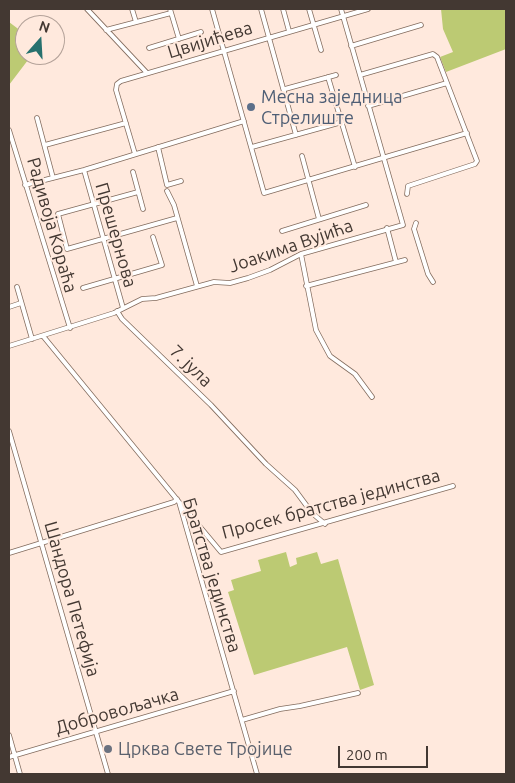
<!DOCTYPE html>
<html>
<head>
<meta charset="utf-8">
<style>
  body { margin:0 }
  #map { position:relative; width:515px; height:783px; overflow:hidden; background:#ffe9dd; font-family:Ubuntu,sans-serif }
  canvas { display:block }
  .frame { position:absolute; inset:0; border:10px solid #433832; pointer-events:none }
  .north { position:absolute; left:15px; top:15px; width:50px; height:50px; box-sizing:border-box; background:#ffe9dd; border:1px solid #b4a299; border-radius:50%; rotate:19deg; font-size:14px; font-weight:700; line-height:20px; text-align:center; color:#433832 }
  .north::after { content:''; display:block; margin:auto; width:18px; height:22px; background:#27716e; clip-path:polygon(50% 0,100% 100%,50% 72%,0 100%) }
  .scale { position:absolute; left:338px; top:746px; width:90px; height:22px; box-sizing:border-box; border:2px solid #433832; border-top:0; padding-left:6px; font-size:15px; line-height:18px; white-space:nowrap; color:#433832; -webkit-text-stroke:4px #ffe9dd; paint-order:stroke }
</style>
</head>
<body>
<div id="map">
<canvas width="515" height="783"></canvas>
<div class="frame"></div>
<div class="north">N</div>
<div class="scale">200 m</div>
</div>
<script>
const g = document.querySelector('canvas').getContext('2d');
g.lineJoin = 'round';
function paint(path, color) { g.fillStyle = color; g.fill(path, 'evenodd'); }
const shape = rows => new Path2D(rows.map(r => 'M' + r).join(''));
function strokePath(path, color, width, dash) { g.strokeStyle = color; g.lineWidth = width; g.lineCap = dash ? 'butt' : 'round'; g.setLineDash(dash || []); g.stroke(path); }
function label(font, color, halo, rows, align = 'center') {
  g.font = font + ' Ubuntu,sans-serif'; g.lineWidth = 4; g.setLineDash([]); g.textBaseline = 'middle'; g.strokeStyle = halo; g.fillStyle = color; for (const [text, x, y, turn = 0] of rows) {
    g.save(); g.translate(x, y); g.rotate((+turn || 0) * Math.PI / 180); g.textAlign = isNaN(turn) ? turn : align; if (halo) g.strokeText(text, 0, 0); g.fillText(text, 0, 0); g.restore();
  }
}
paint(shape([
  [441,9,506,9,506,49,446,72,440,57,453,52,443,29],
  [9,22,25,34,24,57,28,60,9,85],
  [286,552,290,567,297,564,296,558,317,552,321,564,338,559,374,685,360,690,347,647,254,675,228,592,234,590,231,580,261,571,258,560]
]), '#bcca73');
const street = shape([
  [87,9,147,73],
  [132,9,136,22],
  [170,9,179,39],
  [212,9,264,193,467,133],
  [261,9,296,135],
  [283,9,289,31],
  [309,9,321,50],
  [106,30,171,13],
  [351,46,421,25],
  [149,48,201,32],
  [360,75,433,54,437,57,477,161,475,164,408,186,407,194],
  [328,77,355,167],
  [285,89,336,75],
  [368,106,447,83],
  [37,118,53,178],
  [9,130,70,328],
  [45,145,126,123],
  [158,147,167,185,181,181],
  [252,147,342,122],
  [135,154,116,90,117,84,121,81,368,9],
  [302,156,319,219],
  [84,170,123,308],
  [133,172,143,209],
  [25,185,84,170,244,121],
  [167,191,174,205,197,286],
  [138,192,58,214,67,249,177,218],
  [416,223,414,229,428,274,433,282],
  [387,228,396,262],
  [282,231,366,205],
  [301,254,316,330,330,356,355,374,372,397],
  [306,286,405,260],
  [17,287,32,339],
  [83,288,162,265,153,237],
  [9,307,21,303],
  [117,311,122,319,211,405,266,464,295,490,312,513,325,524],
  [43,336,179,502,257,774],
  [9,346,114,313,142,299,156,298,214,282,230,283,248,278,270,270,301,254,403,225,341,9],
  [9,431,108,774],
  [180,503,221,552,453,486],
  [9,553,174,502,177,499],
  [242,720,280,709,300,706,358,693],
  [9,735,20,774],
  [9,757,234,691]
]);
strokePath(street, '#836c5e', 5.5);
strokePath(street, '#fff', 4);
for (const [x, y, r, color] of [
  [251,107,5,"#5c6f8a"],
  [108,749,5,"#6b7280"]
]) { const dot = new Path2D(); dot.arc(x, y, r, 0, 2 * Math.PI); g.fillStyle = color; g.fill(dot); strokePath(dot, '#ffe9dd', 2); }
label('18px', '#433832', '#ffe9dd', [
  ["Цвијићева",210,40,-17],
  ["Радивоја Кораћа",52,225,74],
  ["Прешернова",116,235,74],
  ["Јоакима Вујића",291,246,-19],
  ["7. јула",191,366,44],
  ["Просек братства јединства",331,504,-15],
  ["Братства јединства",212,575,73],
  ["Шандора Петефија",72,599,74],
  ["Добровољачка",117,711,-16]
]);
label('18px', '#4e5e75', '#ffe9dd', [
  ["Месна заједница",261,97],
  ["Стрелиште",261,118]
], 'left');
label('18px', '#5b616d', '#ffe9dd', [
  ["Црква Свете Тројице",118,749]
], 'left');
</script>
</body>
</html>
